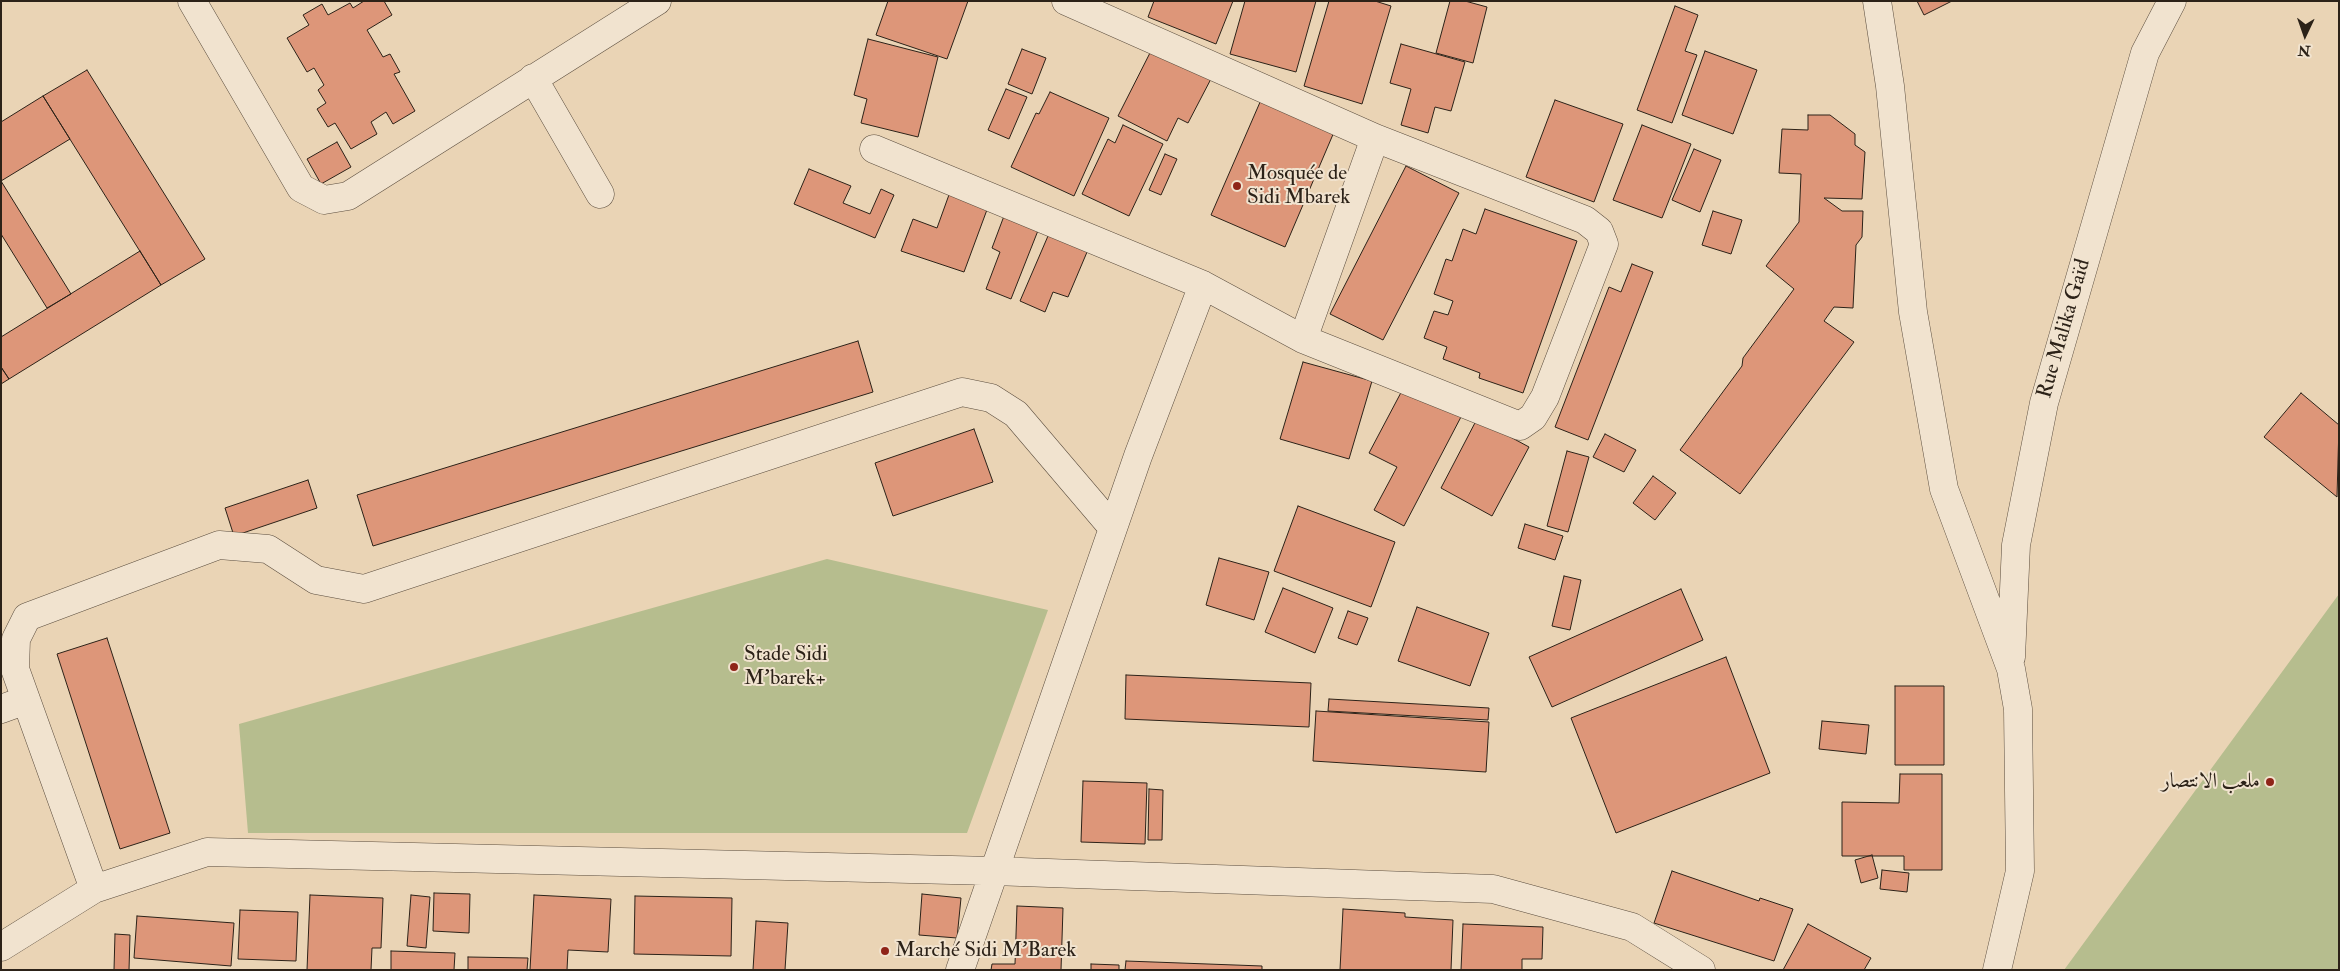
<!DOCTYPE html>
<html>
<head>
<meta charset="utf-8">
<style>
  body { margin:0 }
  #map { position:relative; width:2340px; height:971px; overflow:hidden; background:#ead4b5; font-family:"IM FELL Double Pica",serif }
  canvas { display:block }
  .frame { position:absolute; inset:0; border:2px solid #2c2218; pointer-events:none }
  .north { position:absolute; left:2280px; top:10px; width:50px; height:50px; -webkit-text-stroke:4px #f1e3cf; paint-order:stroke; rotate:183deg; font-size:14px; font-weight:700; line-height:20px; text-align:center; color:#2c2218 }
  .north::after { content:''; display:block; margin:auto; width:18px; height:22px; background:#2c2218; clip-path:polygon(50% 0,100% 100%,50% 72%,0 100%) }
</style>
</head>
<body>
<div id="map">
<canvas width="2340" height="971"></canvas>
<div class="frame"></div>
<div class="north">N</div>
</div>
<script>
const g = document.querySelector('canvas').getContext('2d');
g.lineJoin = 'round';
function paint(path, color) { g.fillStyle = color; g.fill(path, 'evenodd'); }
const shape = rows => new Path2D(rows.map(r => 'M' + r).join(''));
function strokePath(path, color, width, dash) { g.strokeStyle = color; g.lineWidth = width; g.lineCap = dash ? 'butt' : 'round'; g.setLineDash(dash || []); g.stroke(path); }
function label(font, color, halo, rows, align = 'center') {
  g.font = font + ' "IM FELL Double Pica",Amiri,serif'; g.lineWidth = 4; g.setLineDash([]); g.textBaseline = 'middle'; g.strokeStyle = halo; g.fillStyle = color; for (const [text, x, y, turn = 0] of rows) {
    g.save(); g.translate(x, y); g.rotate((+turn || 0) * Math.PI / 180); g.textAlign = isNaN(turn) ? turn : align; if (halo) g.strokeText(text, 0, 0); g.fillText(text, 0, 0); g.restore();
  }
}
paint(shape([
  [827,559,1048,610,967,833,248,833,239,724],
  [2339,594,2339,970,2064,970]
]), '#b6bd8e');
const building = shape([
  [364,1,384,1,392,15,367,30,383,57,390,54,400,72,394,74,415,111,393,124,386,112,371,122,377,134,351,149,335,123,328,127,317,109,326,103,318,90,324,85,314,68,307,72,287,38,309,25,303,15,322,4,328,15,350,3,353,8,364,1],
  [888,1,968,1,947,59,876,35,888,1],
  [1154,1,1233,1,1216,44,1148,17,1154,1],
  [1245,1,1316,1,1296,72,1230,54,1245,1],
  [1329,1,1375,1,1391,6,1362,104,1304,86,1329,1],
  [1450,1,1465,1,1487,7,1473,63,1436,53,1450,1],
  [1917,1,1952,1,1924,15,1917,1],
  [1675,6,1698,15,1685,51,1697,55,1672,123,1637,110,1675,6],
  [868,39,938,57,918,137,861,123,867,99,854,95,868,39],
  [1401,44,1465,62,1451,111,1435,107,1428,133,1401,125,1411,89,1390,83,1401,44],
  [1154,45,1213,75,1188,123,1178,118,1167,141,1118,116,1154,45],
  [1022,49,1046,58,1032,94,1008,84,1022,49],
  [1705,51,1757,70,1733,134,1682,115,1705,51],
  [87,70,205,259,161,285,43,96,87,70],
  [1006,89,1027,97,1009,139,988,130,1006,89],
  [1050,92,1109,118,1074,196,1011,167,1036,113,1039,114,1050,92],
  [1264,93,1337,125,1285,247,1211,215,1264,93],
  [43,96,70,139,1,181,1,122,43,96],
  [1555,100,1623,124,1594,202,1526,177,1555,100],
  [1808,115,1830,115,1855,134,1855,145,1865,152,1862,199,1824,198,1842,211,1863,211,1862,237,1856,245,1853,308,1834,307,1824,321,1854,342,1740,494,1680,450,1742,366,1743,358,1794,289,1766,266,1799,222,1801,174,1779,173,1782,129,1808,130,1808,115],
  [1123,125,1163,144,1129,216,1082,194,1108,139,1115,143,1123,125],
  [1642,125,1691,144,1662,218,1613,200,1642,125],
  [337,142,351,167,321,184,307,159,337,142],
  [1694,149,1721,160,1700,212,1672,200,1694,149],
  [1165,154,1177,159,1161,195,1149,190,1165,154],
  [1406,166,1459,193,1383,340,1330,314,1406,166],
  [809,169,851,186,843,203,870,214,881,189,894,195,875,238,794,204,809,169],
  [1,181,71,294,47,308,1,234,1,181],
  [950,192,988,207,964,272,901,251,913,219,937,228,950,192],
  [1485,209,1577,241,1523,393,1479,378,1480,373,1443,359,1447,347,1424,338,1434,311,1448,315,1453,301,1434,294,1446,259,1452,261,1463,229,1476,234,1485,209],
  [1713,211,1742,220,1731,254,1702,245,1713,211],
  [1004,216,1039,228,1011,299,986,289,1000,252,992,248,1004,216],
  [1051,229,1090,245,1068,297,1053,292,1045,312,1020,301,1051,229],
  [140,251,161,285,9,379,1,367,1,337,140,251],
  [1632,264,1653,272,1588,440,1555,427,1609,287,1621,292,1632,264],
  [858,341,873,392,373,546,357,495,858,341],
  [1303,362,1372,381,1349,459,1280,439,1303,362],
  [1,367,9,379,1,384,1,367],
  [1405,385,1462,415,1404,526,1374,510,1397,467,1369,453,1405,385],
  [2301,393,2339,425,2337,497,2264,437,2301,393],
  [1477,419,1529,447,1492,516,1441,488,1477,419],
  [974,429,993,482,893,516,875,463,974,429],
  [1605,434,1636,450,1624,472,1593,457,1605,434],
  [1567,451,1589,457,1568,532,1547,526,1567,451],
  [1653,476,1676,493,1655,520,1633,503,1653,476],
  [308,480,317,508,234,536,225,508,308,480],
  [1298,506,1395,542,1371,607,1274,571,1298,506],
  [1525,524,1563,536,1555,560,1518,548,1525,524],
  [1219,558,1269,572,1254,620,1206,605,1219,558],
  [1564,576,1581,580,1570,630,1552,626,1564,576],
  [1283,588,1333,608,1315,653,1265,632,1283,588],
  [1681,589,1703,640,1552,707,1529,657,1681,589],
  [1417,607,1489,633,1470,686,1398,661,1417,607],
  [1348,611,1368,618,1357,645,1338,638,1348,611],
  [107,638,170,833,120,849,57,654,107,638],
  [1726,657,1770,773,1616,833,1571,718,1726,657],
  [1126,675,1311,683,1309,727,1125,719,1126,675],
  [1895,686,1944,686,1944,765,1895,765,1895,686],
  [1329,699,1489,708,1488,720,1328,711,1329,699],
  [1316,711,1489,722,1486,772,1313,761,1316,711],
  [1822,721,1869,725,1866,754,1819,749,1822,721],
  [1900,774,1942,774,1942,870,1904,870,1904,856,1842,856,1842,802,1899,803,1900,774],
  [1083,781,1147,783,1145,844,1081,842,1083,781],
  [1149,789,1163,790,1162,840,1148,840,1149,789],
  [1872,855,1878,878,1861,883,1855,860,1872,855],
  [1882,870,1909,873,1907,892,1880,889,1882,870],
  [1672,871,1759,901,1760,898,1793,909,1774,961,1654,923,1672,871],
  [434,893,470,894,469,933,433,931,434,893],
  [922,894,961,898,957,938,919,935,922,894],
  [310,895,383,898,381,948,372,948,371,970,307,970,310,895],
  [411,895,430,897,426,948,407,946,411,895],
  [534,895,611,899,608,952,568,950,567,970,530,970,534,895],
  [635,896,732,898,731,956,634,954,635,896],
  [1017,906,1063,908,1061,970,991,970,992,964,1015,964,1017,906],
  [1343,909,1405,913,1405,917,1453,920,1451,970,1340,970,1343,909],
  [240,910,298,912,296,961,238,959,240,910],
  [137,916,234,923,231,966,134,958,137,916],
  [756,921,788,923,785,970,753,970,756,921],
  [1463,924,1543,927,1542,959,1522,959,1522,970,1461,970,1463,924],
  [1808,924,1871,958,1864,970,1783,970,1808,924],
  [115,934,130,935,129,970,114,970,115,934],
  [391,951,455,953,454,970,391,970,391,951],
  [468,957,528,958,527,970,468,970,468,957],
  [1126,961,1262,966,1262,970,1125,970,1126,961],
  [1091,964,1119,965,1119,970,1091,970,1091,964]
]);
paint(building, '#dd9679');
strokePath(building, '#2c2218', 1);
const street = shape([
  [192,1,301,188,324,200,348,196,657,1],
  [1877,1,1890,86,1913,312,1944,489,2011,669,2018,709,2020,871,1997,970],
  [533,78,600,194],
  [874,149,1203,285,1303,339,1520,426,1533,417,1545,397,1604,244,1599,231,1585,220,1375,138,1066,1],
  [1303,339,1375,138],
  [1113,528,1016,414,991,398,962,392,364,589,316,580,268,549,219,545,27,617,16,639,15,669,94,889,207,852,993,871,1493,889,1632,927,1701,970],
  [2011,657,2016,545,2044,403,2145,53,2172,1],
  [1,709,26,700],
  [1,947,94,889],
  [960,970,1138,456,1203,285]
]);
strokePath(street, '#5c4e3f', 29);
strokePath(street, '#f1e3cf', 28);
for (const [x, y, r, color] of [
  [1237,186,5,"#8f2418"],
  [734,667,5,"#8f2418"],
  [2270,782,5,"#8f2418"],
  [885,951,5,"#8f2418"]
]) { const dot = new Path2D(); dot.arc(x, y, r, 0, 2 * Math.PI); g.fillStyle = color; g.fill(dot); strokePath(dot, '#f1e3cf', 2); }
label('21px', '#2c2218', '#f1e3cf', [
  ["Mosquée de",1247,174],
  ["Sidi Mbarek",1247,198],
  ["Stade Sidi",744,655],
  ["M'barek+",744,679],
  ["ملعب الانتصار",2260,782,"right"],
  ["Marché Sidi M'Barek",895,951]
], 'left');
label('21px', '#2c2218', '#f1e3cf', [
  ["Rue Malika Gaïd",2065,329,-74]
]);
</script>
</body>
</html>
